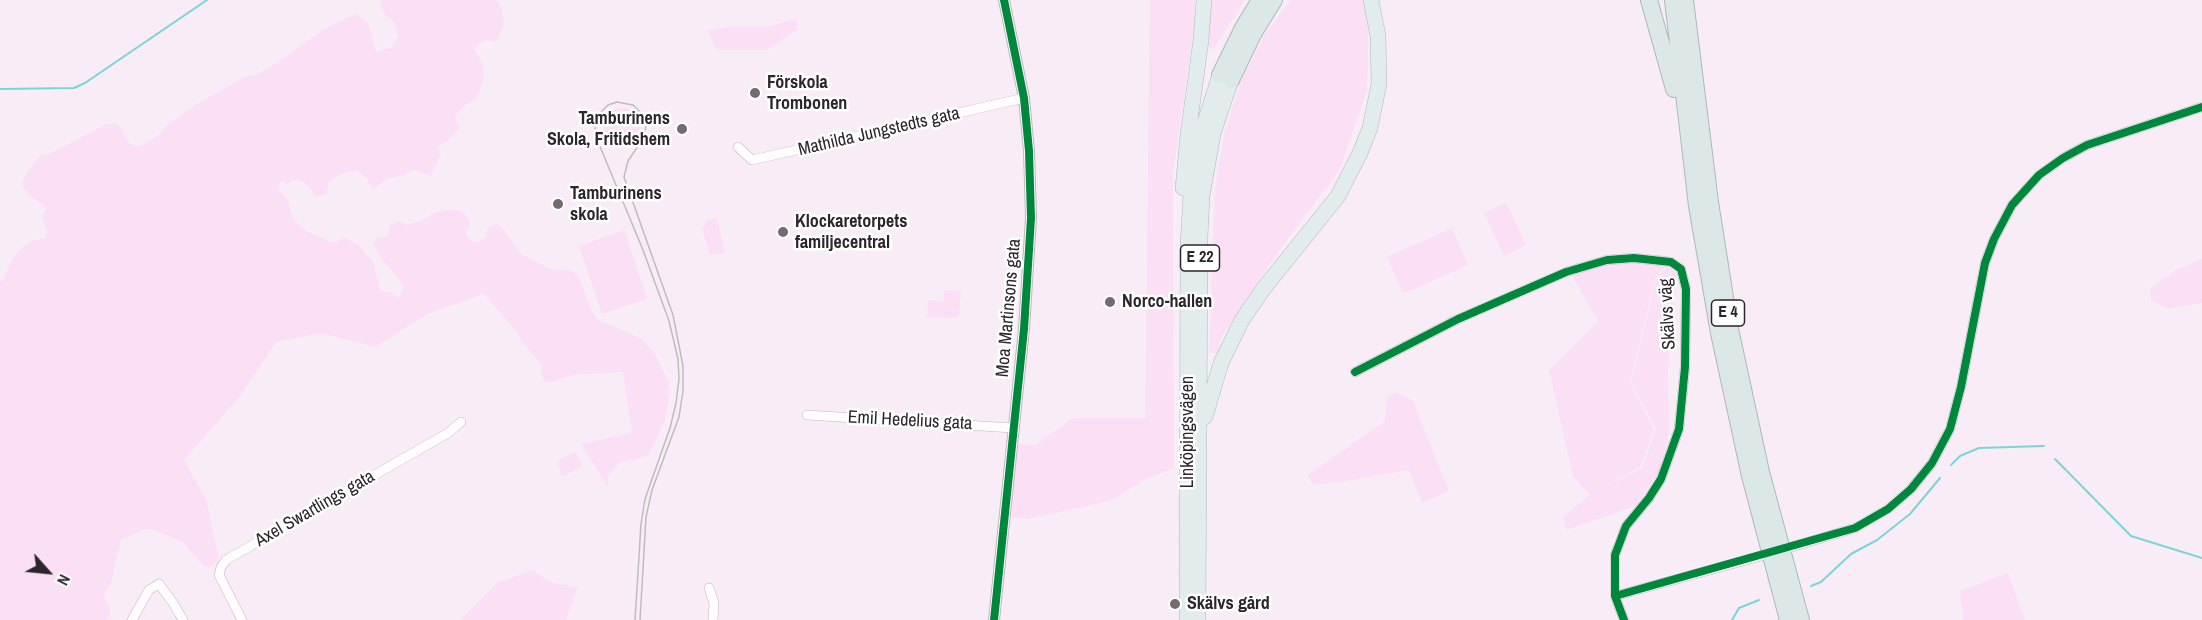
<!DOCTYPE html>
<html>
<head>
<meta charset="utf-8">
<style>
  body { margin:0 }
  #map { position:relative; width:2202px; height:620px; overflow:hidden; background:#f8edf6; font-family:"Archivo Narrow",sans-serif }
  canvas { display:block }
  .north { position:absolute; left:18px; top:542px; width:60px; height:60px; -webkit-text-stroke:4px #fff; paint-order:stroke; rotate:117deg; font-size:16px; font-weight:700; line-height:24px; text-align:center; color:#2c252b }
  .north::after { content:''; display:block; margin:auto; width:21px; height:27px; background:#2c252b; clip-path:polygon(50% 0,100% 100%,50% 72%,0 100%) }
</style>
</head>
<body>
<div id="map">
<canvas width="2202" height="620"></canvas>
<div class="north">N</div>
</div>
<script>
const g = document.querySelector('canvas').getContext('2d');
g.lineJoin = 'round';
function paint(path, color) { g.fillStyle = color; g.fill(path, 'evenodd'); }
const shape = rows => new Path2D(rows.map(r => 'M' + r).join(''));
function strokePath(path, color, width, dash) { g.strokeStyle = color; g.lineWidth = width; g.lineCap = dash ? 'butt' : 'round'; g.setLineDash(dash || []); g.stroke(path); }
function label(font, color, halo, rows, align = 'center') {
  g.font = font + ' "Archivo Narrow",sans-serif'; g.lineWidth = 5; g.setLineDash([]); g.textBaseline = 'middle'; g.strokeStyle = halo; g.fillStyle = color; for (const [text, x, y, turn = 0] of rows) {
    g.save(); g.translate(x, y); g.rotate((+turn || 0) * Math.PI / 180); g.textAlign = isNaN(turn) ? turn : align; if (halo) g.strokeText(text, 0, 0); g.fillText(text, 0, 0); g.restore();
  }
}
paint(shape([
  [380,0,496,0,502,9,504,24,496,42,485,40,474,48,483,64,484,76,479,93,475,100,462,107,455,116,459,128,448,141,437,146,441,153,431,176,413,169,405,175,387,179,373,189,366,178,357,170,342,173,328,183,327,193,317,197,304,182,293,180,288,184,281,181,278,189,289,201,290,210,294,220,306,231,330,241,337,242,343,237,358,244,373,262,380,291,394,293,398,299,403,289,400,280,383,261,373,244,377,237,387,237,391,224,401,221,407,225,421,221,432,214,445,210,461,210,469,219,470,225,465,234,472,241,479,242,486,237,488,227,497,224,504,230,521,254,551,269,570,270,577,275,582,284,592,312,597,319,642,339,655,354,668,381,670,392,665,420,648,456,621,462,611,471,607,481,609,489,581,444,632,433,623,372,572,375,553,382,544,382,540,363,522,342,517,332,484,294,427,314,375,347,321,333,276,342,241,395,184,460,206,499,219,558,213,566,205,567,182,542,152,529,143,530,121,540,111,583,104,595,110,609,110,614,106,620,0,620,0,281,3,281,11,261,17,253,30,241,46,238,47,232,42,216,47,208,28,194,23,187,22,181,27,172,41,155,47,155,105,125,114,123,121,128,128,142,135,146,142,145,161,134,167,125,197,104,245,77,260,73,275,64,323,30,356,14,368,23,376,52,392,47,398,36,394,22,383,13],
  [1150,0,1195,0,1195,22,1173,174,1174,468,1145,479,1113,500,1029,519,1010,517,1018,444,1035,445,1073,418,1145,418],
  [1211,0,1245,0,1213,50,1206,46],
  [1291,0,1363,0,1369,19,1367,90,1340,169,1278,252,1221,338,1217,354,1209,352,1215,190,1224,134,1240,83,1265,34],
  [797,19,797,30,767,50,717,50,707,30,728,27,767,27],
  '603 127a19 19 0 1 1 38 0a19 19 0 1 1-38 0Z',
  [1506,203,1526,245,1504,256,1484,213],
  [717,218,725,253,710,255,702,229,708,220],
  [1452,228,1468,265,1403,294,1387,257],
  [624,230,647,299,602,314,579,246],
  [2202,259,2202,303,2170,309,2151,301,2150,288,2178,269],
  [1639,263,1667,265,1656,275,1630,382,1654,430,1641,466,1601,489,1642,468,1656,429,1631,382,1657,276,1669,266,1677,275,1668,371,1669,431,1660,470,1635,506,1566,530,1563,517,1590,495,1573,477,1549,370,1598,321,1572,276,1609,264],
  [944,290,961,291,959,318,927,317,928,300,944,301],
  [1396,393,1413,401,1449,491,1422,503,1409,470,1341,482,1313,485,1308,475,1385,421,1387,397],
  [576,452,582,466,562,477,557,461],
  [532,570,553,583,578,587,566,620,460,620,497,583],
  [2008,573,2025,620,1963,620,1960,591]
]), '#fadff5');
strokePath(shape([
  [0,89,74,88,85,83,207,0],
  [2055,459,2131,536,2202,558],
  [1951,465,1960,456,1979,448,2044,446],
  [1811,586,1821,582,1851,554,1877,540,1910,514,1940,478],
  [1732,620,1739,608,1759,600]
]), '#7bd5d4', 2);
const minor = shape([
  [738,147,752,160,1024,98],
  [1355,372,1458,319,1566,272,1607,260,1634,258,1671,262,1681,269,1686,289,1685,367,1679,429,1661,479,1649,498,1626,526,1615,555,1615,596,1624,620],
  [807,415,1013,428],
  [1788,548,1855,528,1888,509,1911,489,1932,463,1950,429,1961,387,1985,263,1994,239,2012,205,2039,175,2063,158,2087,145,2202,107],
  [709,588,714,603,713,620],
  [1615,596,1761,556],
  [132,620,149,590,159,584,173,603,183,620],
  [242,620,219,575,221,567,226,560,448,433,461,422]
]);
const tertiary = shape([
  [994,620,1024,329,1031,218,1029,151,1024,98,1004,0]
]);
const trunk = shape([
  [1183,188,1188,135,1201,40,1204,0],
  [1205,417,1221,363,1242,320,1264,288,1338,196,1360,153,1370,128,1379,84,1378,36,1371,0],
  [1187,620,1188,245,1191,195,1202,131,1220,75],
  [1198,620,1200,237,1202,196,1213,134,1231,80]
]);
const motorway = shape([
  [1649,0,1674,89],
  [1673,0,1697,206,1719,333,1750,476,1788,620],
  [1685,0,1710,202,1730,329,1761,472,1801,620],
  [1220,75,1243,28,1260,0],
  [1231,80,1253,34,1274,0]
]);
strokePath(minor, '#c0b7be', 10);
strokePath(tertiary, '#c0b7be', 12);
strokePath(trunk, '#afb7bb', 16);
strokePath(motorway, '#afb7bb', 18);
strokePath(minor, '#fefcfe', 9);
strokePath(tertiary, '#fefcfe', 10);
strokePath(trunk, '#e3ecec', 15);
strokePath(motorway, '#dce7e8', 16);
strokePath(shape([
  [635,620,641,524,645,499,670,428,676,403,679,379,678,359,669,321,643,250,596,137,595,126,599,114,608,105,617,102,633,105,645,117,646,124,644,137,628,161,624,177,673,315,683,366,683,391,679,417,652,490,646,517,640,620]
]), '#bfbcbe', 1.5);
strokePath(shape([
  [1355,372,1458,319,1566,272,1607,260,1634,258,1671,262,1681,269,1686,289,1685,367,1679,429,1661,479,1649,498,1626,526,1615,555,1615,596,1624,620],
  [1615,596,1855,528,1888,509,1911,489,1932,463,1950,429,1961,387,1985,263,1994,239,2012,205,2039,175,2063,158,2087,145,2202,107],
  [994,620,1024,329,1031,218,1029,151,1024,98,1004,0]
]), '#00873e', 8);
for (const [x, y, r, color] of [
  [755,93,6,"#736b72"],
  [682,129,6,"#736b72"],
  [558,204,6,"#736b72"],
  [783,232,6,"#736b72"],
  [1110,302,6,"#736b72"],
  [1175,604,6,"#736b72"]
]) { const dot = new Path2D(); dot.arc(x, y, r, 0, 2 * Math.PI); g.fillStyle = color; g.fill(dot); strokePath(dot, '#fff', 2); }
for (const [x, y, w] of [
  [1200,258,39],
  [1728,313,33]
]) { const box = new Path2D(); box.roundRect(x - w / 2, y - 13, w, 26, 4.5); g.fillStyle = '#fff'; g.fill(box); strokePath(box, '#2c252b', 1.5); }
label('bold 16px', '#2c252b', null, [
  ["E 22",1200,258],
  ["E 4",1728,313]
]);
label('bold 18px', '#2c252b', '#fff', [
  ["Förskola",767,83],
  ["Trombonen",767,104],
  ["Tamburinens",670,119,"right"],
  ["Skola, Fritidshem",670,140,"right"],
  ["Tamburinens",570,194],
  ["skola",570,215],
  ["Klockaretorpets",795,222],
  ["familjecentral",795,243],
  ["Norco-hallen",1122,302],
  ["Skälvs gård",1187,604]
], 'left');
label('18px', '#2c252b', '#fff', [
  ["Mathilda Jungstedts gata",879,132,-13],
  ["Moa Martinsons gata",1009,308,-85],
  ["Skälvs väg",1668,314,-93],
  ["Emil Hedelius gata",910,421,3],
  ["Linköpingsvägen",1188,432,-90],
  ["Axel Swartlings gata",315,509,-30]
]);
</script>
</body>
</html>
